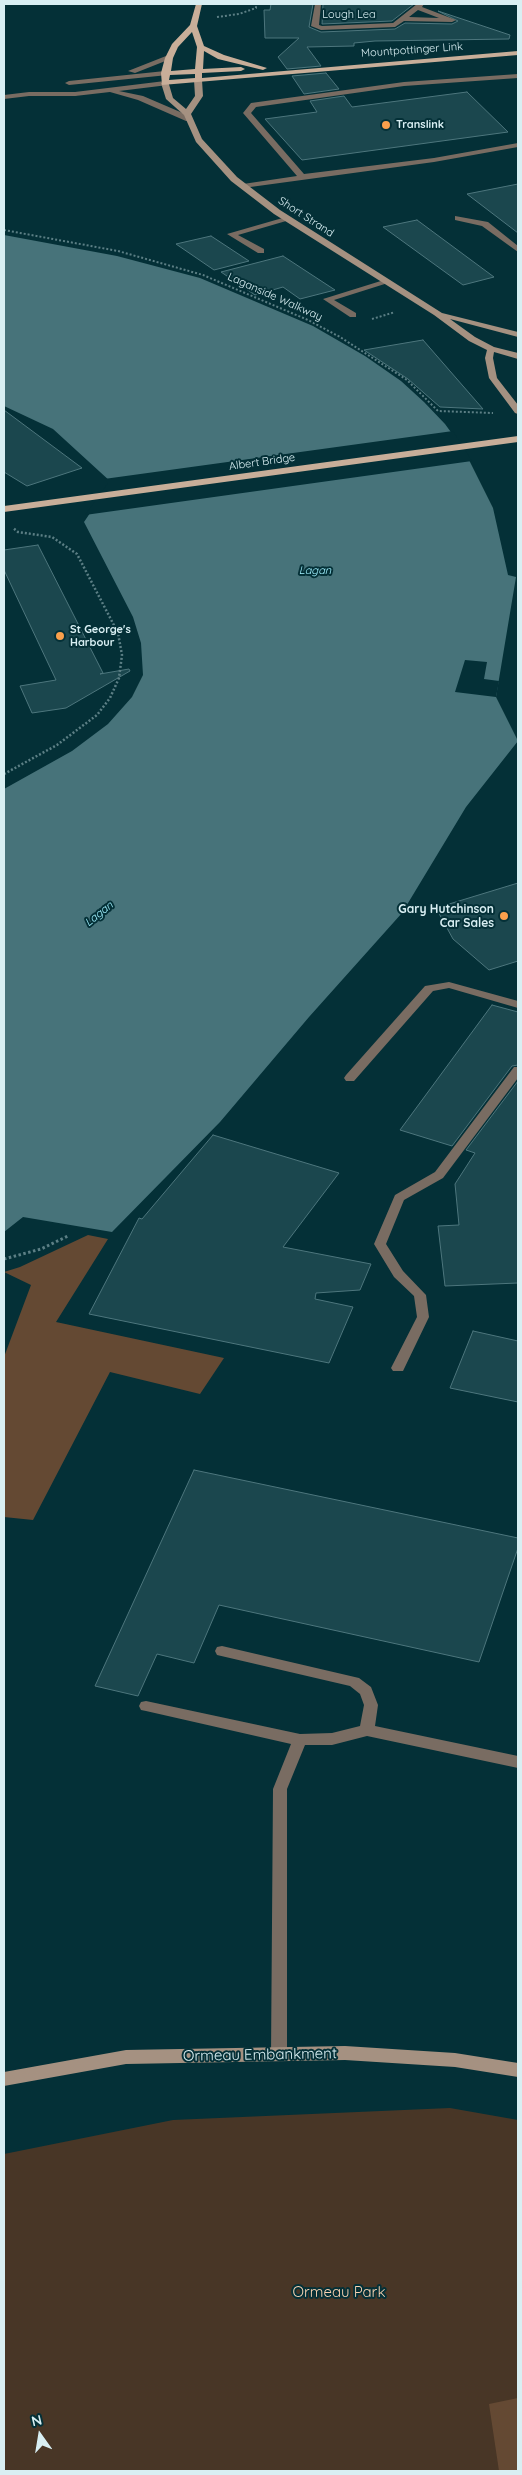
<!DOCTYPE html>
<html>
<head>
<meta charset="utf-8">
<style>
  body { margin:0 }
  #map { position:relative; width:522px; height:2475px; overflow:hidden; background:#043037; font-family:Quicksand,sans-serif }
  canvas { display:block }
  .frame { position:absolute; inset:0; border:5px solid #d9eff3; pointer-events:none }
  .north { position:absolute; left:15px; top:2410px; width:50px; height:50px; -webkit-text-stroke:4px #043037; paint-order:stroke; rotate:347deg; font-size:14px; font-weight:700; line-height:20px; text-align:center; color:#d9eff3 }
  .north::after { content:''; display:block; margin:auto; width:18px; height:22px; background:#d9eff3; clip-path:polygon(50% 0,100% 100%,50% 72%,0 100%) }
</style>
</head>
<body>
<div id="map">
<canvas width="522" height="2475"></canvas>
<div class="frame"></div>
<div class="north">N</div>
</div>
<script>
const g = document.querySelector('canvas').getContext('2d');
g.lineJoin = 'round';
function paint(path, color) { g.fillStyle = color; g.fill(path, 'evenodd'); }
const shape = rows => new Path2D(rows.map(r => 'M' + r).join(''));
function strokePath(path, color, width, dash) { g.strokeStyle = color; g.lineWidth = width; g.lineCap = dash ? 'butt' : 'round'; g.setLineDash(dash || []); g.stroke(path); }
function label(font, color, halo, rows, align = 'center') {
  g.font = font + ' Quicksand,sans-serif'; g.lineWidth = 4; g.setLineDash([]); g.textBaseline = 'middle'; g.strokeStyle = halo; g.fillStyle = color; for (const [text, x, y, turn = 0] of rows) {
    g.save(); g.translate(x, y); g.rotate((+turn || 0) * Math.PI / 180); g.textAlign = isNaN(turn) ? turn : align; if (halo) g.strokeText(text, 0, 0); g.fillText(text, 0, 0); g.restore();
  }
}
paint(shape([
  [450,2108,518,2120,518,2471,4,2471,4,2154,173,2120]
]), '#483626');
paint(shape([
  [88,1235,108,1239,56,1322,224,1358,200,1394,110,1372,33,1520,4,1517,4,1357,31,1285,4,1272,20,1267],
  [518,2398,518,2471,499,2471,489,2404]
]), '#644933');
paint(shape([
  [4,235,117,256,200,278,313,326,365,356,401,381,424,402,445,424,464,450,493,508,508,575,516,577,496,697,518,741,466,807,402,913,309,1017,220,1122,112,1232,23,1217,4,1232,4,789,72,751,108,724,132,697,143,675,141,643,133,617,84,522,111,482,53,429,4,406]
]), '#47737a');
paint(shape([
  [453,431,472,461,85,515,108,483,104,479],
  [465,660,487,662,484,679,499,681,496,697,455,692]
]), '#043037');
const building = shape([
  [271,4,313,4,309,27,321,32,395,29,405,23,452,24,458,21,438,11,510,35,509,39,375,41,354,43,354,46,307,47,321,66,287,69,278,57,299,38,265,38,264,10,270,10,271,4],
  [323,4,414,4,392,21,322,24,323,4],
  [326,73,339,89,304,94,292,76,326,73],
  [467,92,508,132,302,160,265,119,317,112,310,101,344,96,352,107,467,92],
  [518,184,518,233,467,194,518,184],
  [417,220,494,277,463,285,383,227,417,220],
  [211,236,249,261,214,270,176,244,211,236],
  [283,256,335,290,300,299,283,287,255,295,221,272,283,256],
  [423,340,483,409,440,407,408,379,364,350,423,340],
  [4,410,82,468,27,486,4,472,4,410],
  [38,545,103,673,100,674,129,669,130,671,66,708,32,713,20,686,56,680,4,570,4,550,38,545],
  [518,883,518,961,489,970,453,939,436,908,518,883],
  [492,1005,518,1012,518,1065,512,1066,452,1146,400,1130,492,1005],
  [518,1081,518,1283,445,1286,438,1226,459,1225,455,1184,475,1153,466,1150,518,1081],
  [213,1135,339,1173,283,1247,371,1264,360,1290,316,1293,315,1299,353,1307,329,1363,89,1314,139,1218,142,1219,213,1135],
  [473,1331,518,1341,518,1402,450,1388,473,1331],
  [194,1470,518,1538,518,1548,479,1662,219,1605,194,1663,157,1654,138,1696,95,1686,194,1470]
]);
paint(building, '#1b474e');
strokePath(building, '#4d767d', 1);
strokePath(shape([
  [217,17,239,14,256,8,256,4],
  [4,230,118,251,203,275,308,320,340,337,407,380,438,411,493,413],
  [372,319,395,312]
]), '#5c7f85', 2, [2, 2]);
strokePath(shape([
  [4,774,57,745,97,715,110,698,119,678,122,655,118,633,77,554,52,537,18,532,13,528]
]), '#5c7f85', 2.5, [2, 2]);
strokePath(shape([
  [4,1259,41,1249,68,1236]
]), '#5c7f85', 3, [2.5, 2.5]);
paint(shape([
  [518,74,518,78,404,86,256,107,251,113,304,174,434,158,518,143,518,147,434,162,243,188,239,186,243,184,297,176,243,113,251,103,404,82,518,74],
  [29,92,75,92,79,94,75,96,29,96,4,99,4,95,29,92],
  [286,217,293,219,238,235,264,249,264,253,258,253,227,234,286,217],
  [384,280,391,282,334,300,356,313,356,317,350,317,323,299,384,280],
  [449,982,518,1001,518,1008,449,988,433,991,354,1081,346,1081,344,1078,346,1075,425,986,449,982],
  [514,1067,518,1067,518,1078,443,1178,404,1200,386,1244,403,1271,426,1295,429,1317,403,1371,393,1371,391,1368,417,1317,414,1296,394,1277,374,1244,395,1195,435,1172,514,1067],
  [222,1646,359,1678,371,1687,378,1705,375,1726,518,1756,518,1768,367,1736,332,1745,305,1745,287,1789,287,2054,285,2059,279,2061,273,2059,271,2054,273,1789,291,1744,146,1711,141,1710,139,1706,141,1702,146,1701,300,1734,332,1733,360,1726,364,1705,360,1694,350,1686,217,1655,215,1651,217,1647,222,1646]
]), '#796c62');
paint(shape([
  [315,4,321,4,319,25,322,26,393,23,417,4,424,4,422,7,456,20,452,22,404,21,395,27,321,30,311,26,315,4],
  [418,10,439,18,409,17,418,10],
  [166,56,173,58,135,73,128,71,166,56],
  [165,71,168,71,168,75,69,85,65,83,69,81,165,71],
  [165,81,169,83,168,85,119,91,143,96,192,117,192,121,186,121,138,100,110,92,75,96,71,94,75,92,165,81],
  [455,216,488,222,518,246,518,252,482,226,455,220,455,216]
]), '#796c62');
paint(shape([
  [198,78,202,80,203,96,191,114,202,139,237,177,280,210,442,313,518,332,518,337,450,319,475,337,494,347,518,353,518,359,494,352,493,358,497,378,518,405,518,414,515,413,489,378,485,358,487,350,469,341,434,315,274,214,231,181,196,142,184,115,166,99,161,83,168,81,173,98,186,109,195,96,194,80,198,78],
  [345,2046,455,2053,518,2063,518,2077,455,2067,345,2060,126,2064,4,2086,4,2072,126,2050,345,2046]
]), '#a59181');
paint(shape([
  [196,4,202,4,197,26,204,46,224,55,267,68,263,70,218,59,204,51,203,69,241,67,245,69,241,71,202,73,202,78,518,51,518,55,162,85,161,73,165,58,172,44,190,25,196,4],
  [192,32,197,47,195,69,171,71,173,58,178,47,192,32],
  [195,74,195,78,169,80,170,75,195,74],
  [518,436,518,442,4,512,4,506,518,436]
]), '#c8ae99');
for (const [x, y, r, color] of [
  [386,125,5,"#f9a04c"],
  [60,636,5,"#f9a04c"],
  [504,916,5,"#f9a04c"]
]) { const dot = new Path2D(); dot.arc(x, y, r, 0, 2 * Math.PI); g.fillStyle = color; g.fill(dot); strokePath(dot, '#043037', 2); }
label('11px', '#d9eff3', '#043037', [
  ["Lough Lea",349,15],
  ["Mountpottinger Link",412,50,-4],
  ["Short Strand",306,217,33],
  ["Laganside Walkway",275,297,24],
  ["Albert Bridge",262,462,-8]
]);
label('bold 11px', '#d9eff3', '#043037', [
  ["Translink",396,125],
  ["St George's",70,630],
  ["Harbour",70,643]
], 'left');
label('italic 11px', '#a1f0fe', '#043037', [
  ["Lagan",315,571],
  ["Lagan",99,914,-39]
]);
label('bold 12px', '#d9eff3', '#043037', [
  ["Gary Hutchinson",494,909],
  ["Car Sales",494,923]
], 'right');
label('15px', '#d9eff3', '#043037', [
  ["Ormeau Embankment",260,2055,-1]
]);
label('15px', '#fcd4b2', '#043037', [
  ["Ormeau Park",339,2292]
]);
</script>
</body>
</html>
